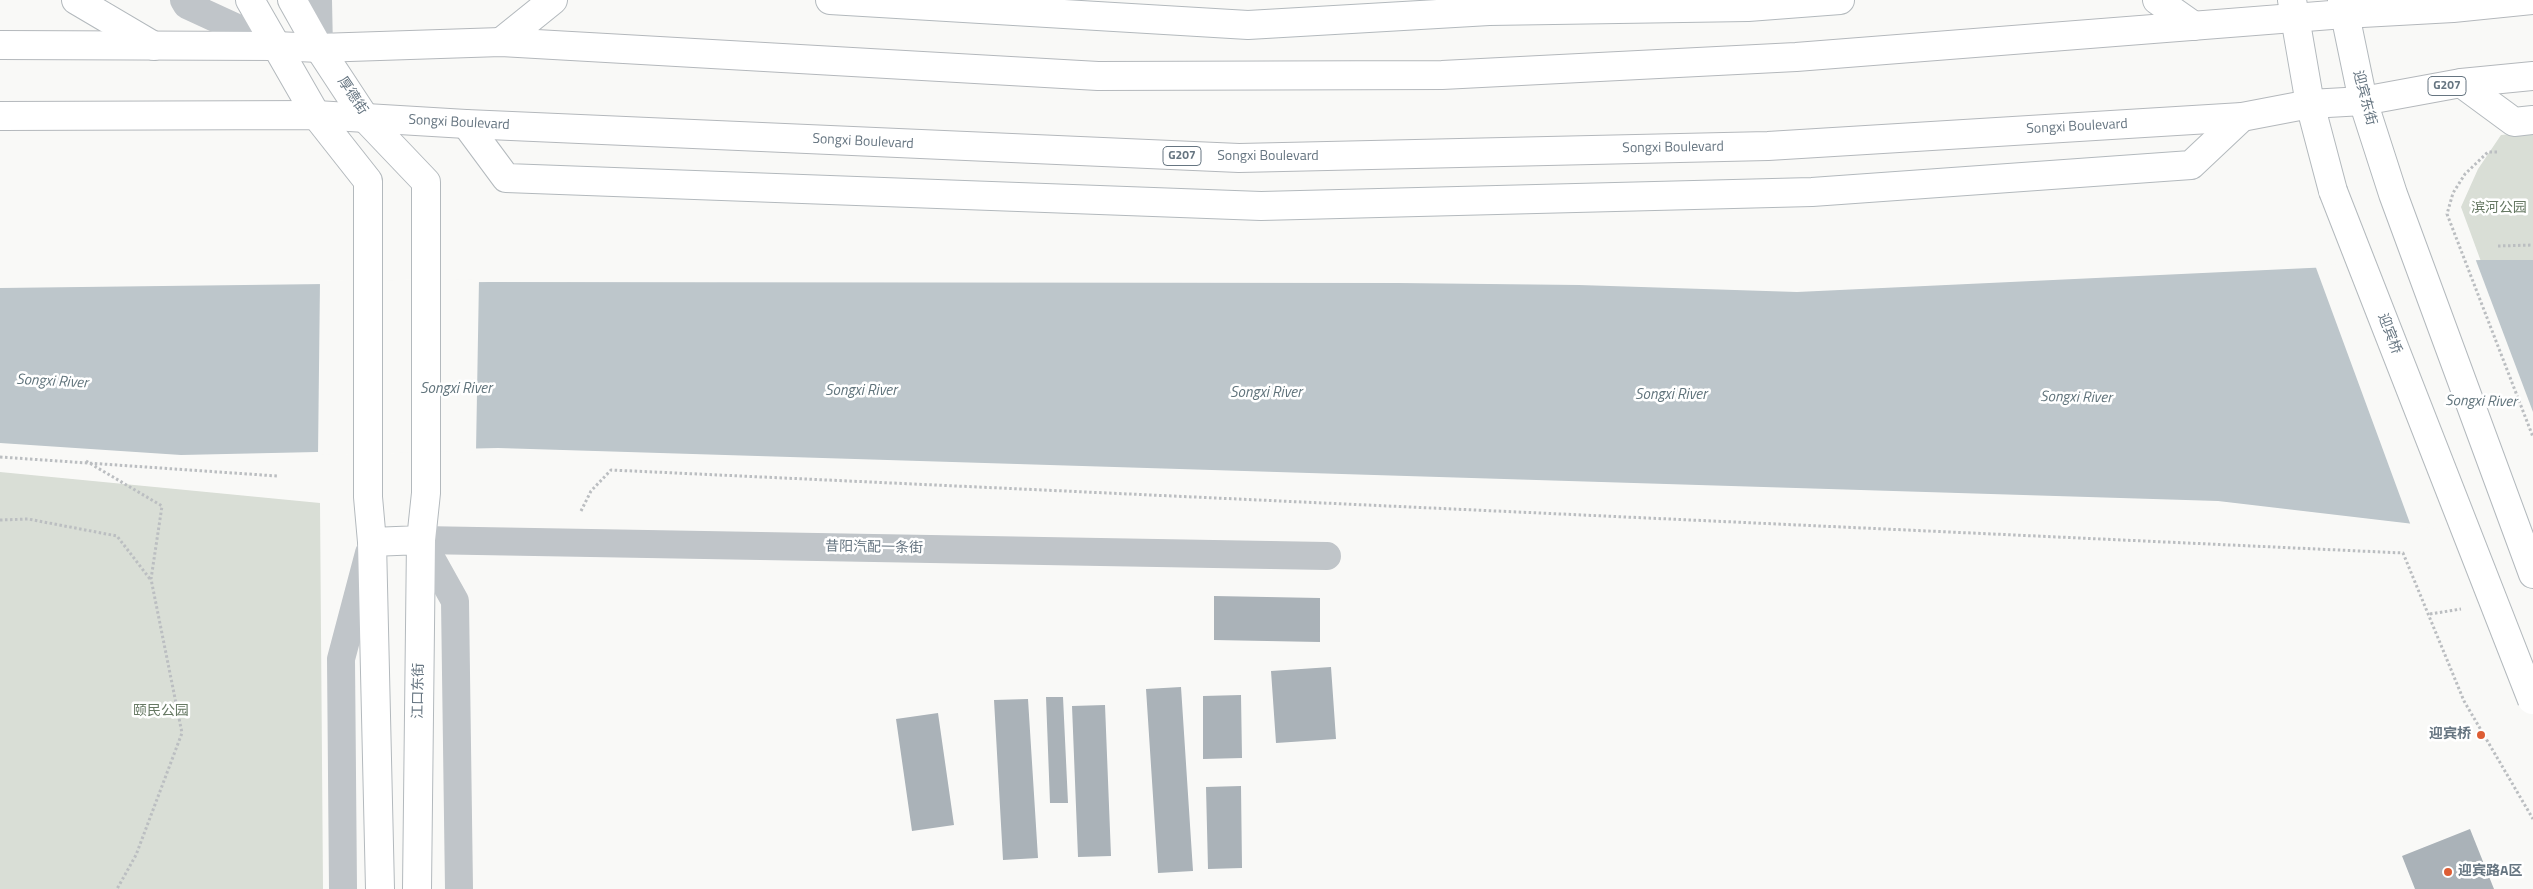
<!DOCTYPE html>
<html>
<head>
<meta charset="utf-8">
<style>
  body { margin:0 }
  canvas { display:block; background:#f9f9f7 }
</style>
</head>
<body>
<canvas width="2533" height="889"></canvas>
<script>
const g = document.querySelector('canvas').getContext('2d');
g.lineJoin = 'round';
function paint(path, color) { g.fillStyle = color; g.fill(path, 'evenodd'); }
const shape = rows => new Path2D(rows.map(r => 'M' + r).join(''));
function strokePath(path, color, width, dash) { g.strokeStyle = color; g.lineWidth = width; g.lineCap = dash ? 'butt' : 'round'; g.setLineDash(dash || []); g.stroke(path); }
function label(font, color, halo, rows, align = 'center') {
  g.font = font + ' "Titillium Web","Noto Sans SC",sans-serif'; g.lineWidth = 5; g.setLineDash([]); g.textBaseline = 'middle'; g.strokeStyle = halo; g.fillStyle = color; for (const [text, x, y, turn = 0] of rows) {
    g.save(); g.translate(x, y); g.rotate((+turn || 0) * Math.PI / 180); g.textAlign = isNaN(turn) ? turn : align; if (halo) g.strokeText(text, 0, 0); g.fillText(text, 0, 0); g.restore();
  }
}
paint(shape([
  [2533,132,2533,266,2483,267,2461,207,2478,169,2501,135],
  [0,472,320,503,323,889,0,889]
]), '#d9ded6');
paint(shape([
  [2480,260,2533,260,2533,538,2218,501,498,448,181,455,0,443,0,288,489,282,1398,283,1579,285,1797,292]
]), '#bdc6cb');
paint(shape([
  [2475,258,2533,412,2533,540,2411,526,2315,265],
  [479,279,476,451,318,455,320,281]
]), '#f9f9f7');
paint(shape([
  [1214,596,1320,598,1320,642,1214,640],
  [1331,667,1336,739,1276,743,1271,671],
  [1181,687,1193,871,1158,873,1146,689],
  [1241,695,1242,758,1203,759,1203,696],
  [1046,697,1063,697,1068,803,1050,803],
  [1028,699,1038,858,1003,860,994,700],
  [1105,705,1111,856,1078,857,1072,706],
  [938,713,954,825,912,831,896,719],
  [1241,786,1242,868,1208,869,1206,787],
  [2470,829,2494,889,2415,889,2402,856]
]), '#aab2b8');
const secondary = shape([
  [76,0,154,46],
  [250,0,316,115,368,181,368,497,372,542,380,889],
  [292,0,319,48,365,118,426,182,426,493,421,540,417,889],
  [830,0,1248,25,1489,11,1748,7,1840,0],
  [2157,0,2194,26],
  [2292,0,2310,104,2333,191],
  [2342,0,2363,101,2393,194,2533,574],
  [501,42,553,0],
  [2461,83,2514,122,2533,120],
  [466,124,506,178,1261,206,1812,192,2191,165,2242,117],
  [372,542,421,540]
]);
const trunk = shape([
  [0,45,276,46,319,48,501,42,1098,76,1442,75,1796,57,2344,14,2453,8,2533,0],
  [0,116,316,115,466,124,1239,158,1768,146,2242,117,2310,104,2363,101,2461,83,2533,76]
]);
strokePath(secondary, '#b3b9bd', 30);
strokePath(trunk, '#b4b8bc', 30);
strokePath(shape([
  [2497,152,2488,152,2465,174,2453,193,2447,214,2533,437],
  [2498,246,2533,245],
  [0,457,277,476],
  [86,461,162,506,151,579,182,733,136,855,117,889],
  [581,511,591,491,611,470,2403,553,2464,701,2533,819],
  [0,520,28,519,117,536,150,579],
  [2430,614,2461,609]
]), '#bbbec1', 3, [2.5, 2.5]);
strokePath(shape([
  [421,540,1327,556]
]), '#c0c5c9', 28);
strokePath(shape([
  [184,0,187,5,276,46],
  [318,0,319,48],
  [421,540,455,601,459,889],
  [343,889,341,659,369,553]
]), '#c0c5c9', 28);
strokePath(secondary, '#fff', 28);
strokePath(trunk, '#fff', 28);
const secondaryBridge = shape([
  [2333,191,2532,700]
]);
strokePath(secondaryBridge, '#b3b9bd', 30, []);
strokePath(secondaryBridge, '#fff', 28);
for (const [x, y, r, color] of [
  [2481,735,5,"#dd5d34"],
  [2448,872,5,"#dd5d34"]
]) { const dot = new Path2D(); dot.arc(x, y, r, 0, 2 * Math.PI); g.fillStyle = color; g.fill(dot); strokePath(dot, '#fff', 2); }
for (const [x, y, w] of [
  [2447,86,38],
  [1182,156,38]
]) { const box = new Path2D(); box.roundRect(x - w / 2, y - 9.5, w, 19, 4); g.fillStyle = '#fff'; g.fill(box); strokePath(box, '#667581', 1); }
label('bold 12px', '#667581', null, [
  ["G207",2447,86],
  ["G207",1182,156]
]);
label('14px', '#667581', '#fff', [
  ["厚德街",352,96,56],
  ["迎宾东街",2364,98,75],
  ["Songxi Boulevard",459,123,3],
  ["Songxi Boulevard",2077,127,-3],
  ["Songxi Boulevard",863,142,3],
  ["Songxi Boulevard",1673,148,-1],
  ["Songxi Boulevard",1268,157],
  ["迎宾桥",2389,334,69],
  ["昔阳汽配一条街",874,548,1],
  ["江口东街",419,691,-89]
]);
label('14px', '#677964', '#fff', [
  ["滨河公园",2499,209],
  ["颐民公园",161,712]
]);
label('bold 14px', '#667581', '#fff', [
  ["迎宾桥",2471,735],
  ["迎宾路A区",2458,872,"left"]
], 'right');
label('italic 15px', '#60737b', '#fff', [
  ["Songxi River",52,382,3],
  ["Songxi River",456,389],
  ["Songxi River",861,391],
  ["Songxi River",1266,393],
  ["Songxi River",1671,395],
  ["Songxi River",2076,398,1],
  ["Songxi River",2481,402,1]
]);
</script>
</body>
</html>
